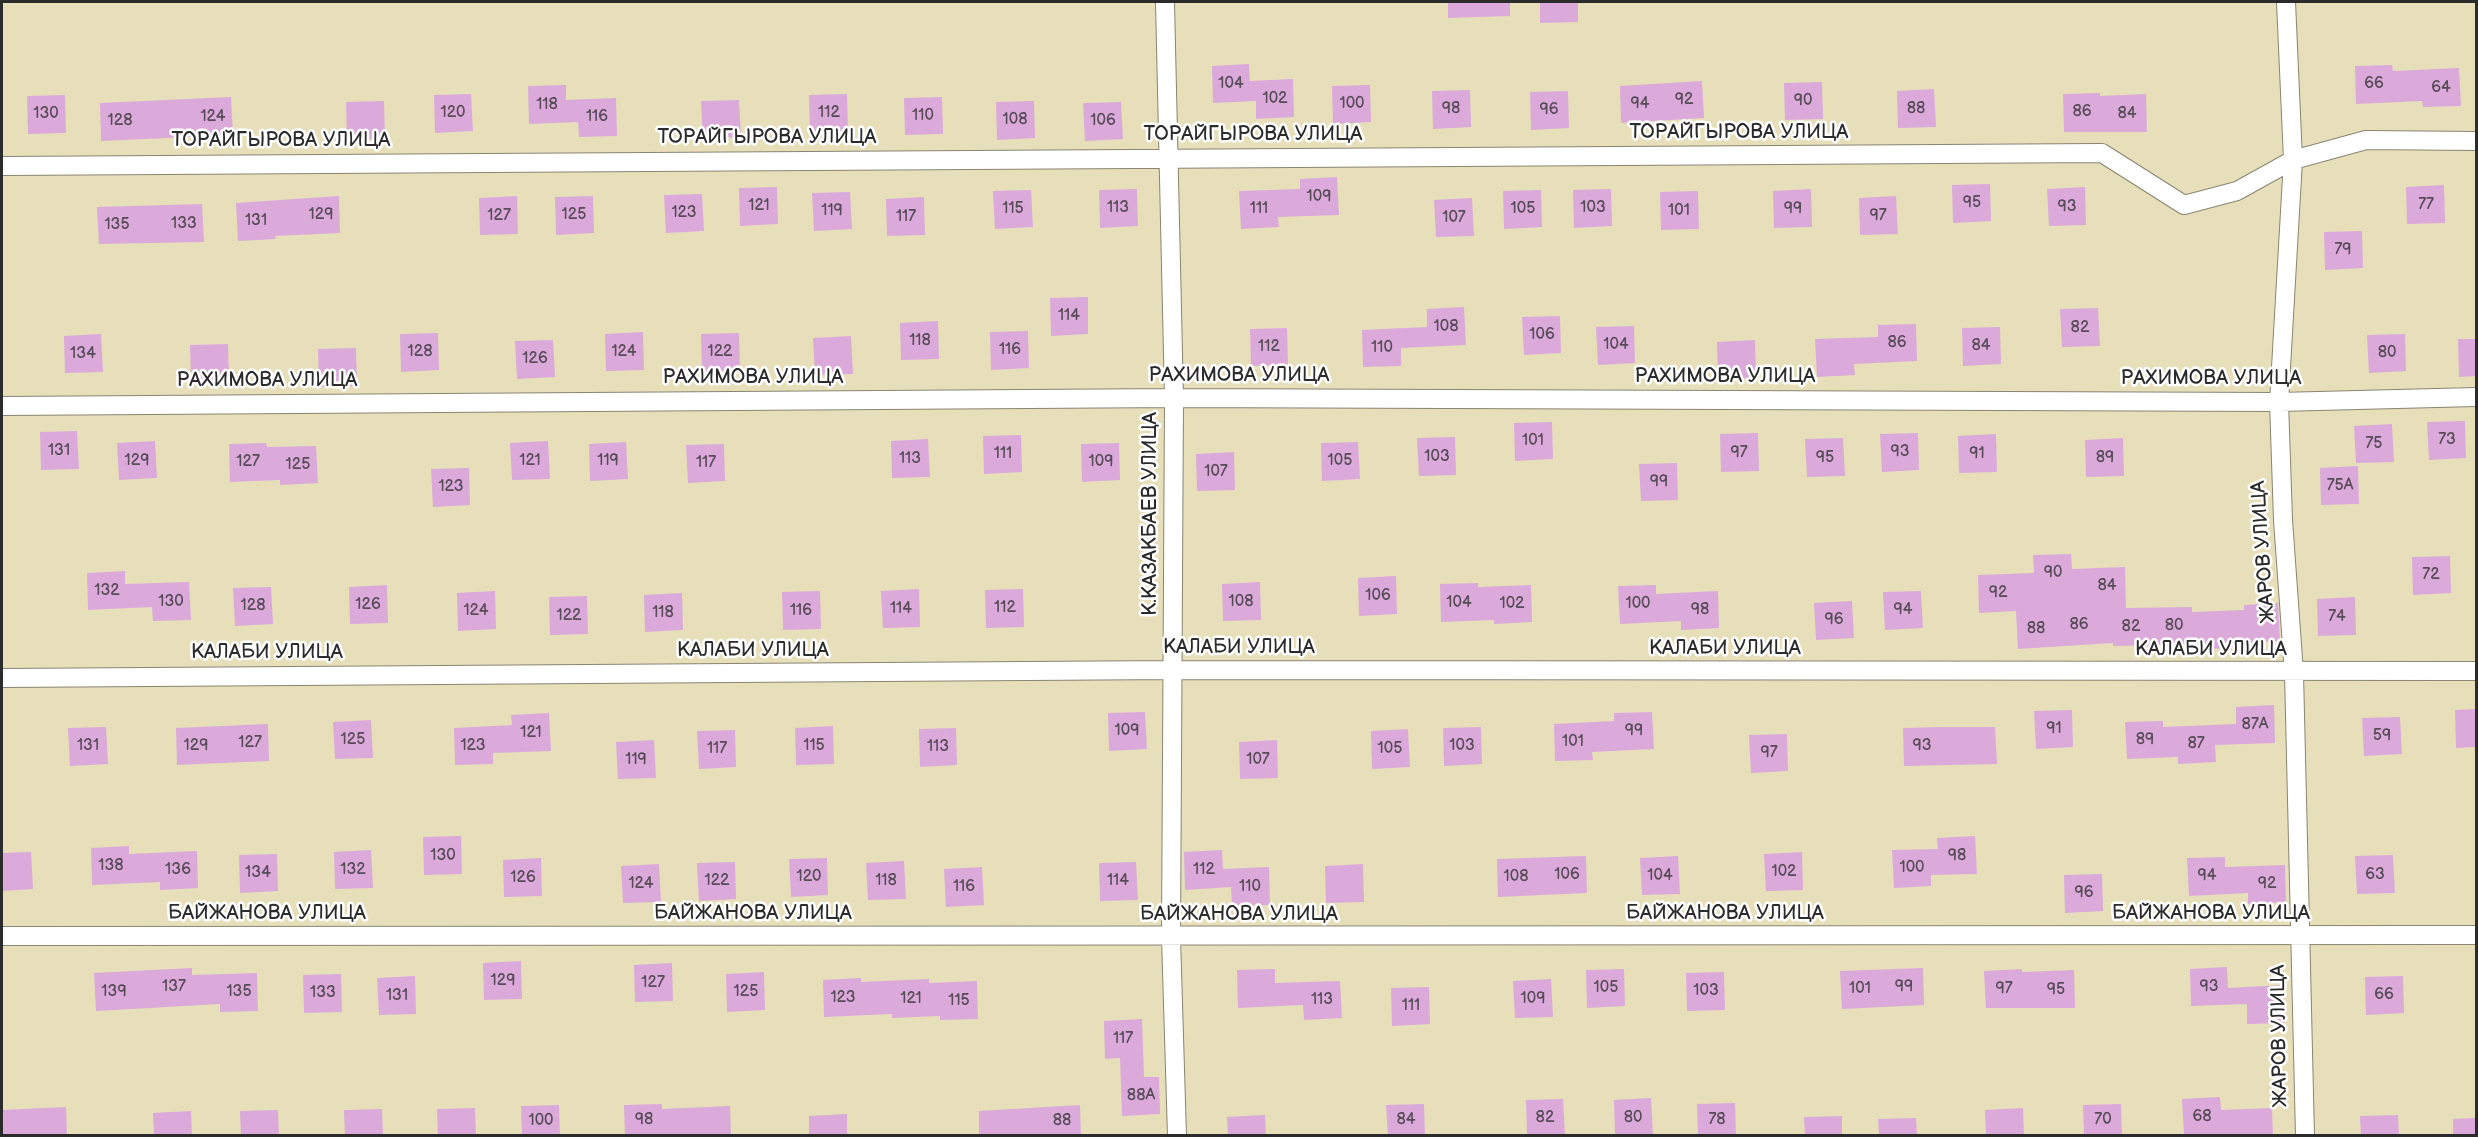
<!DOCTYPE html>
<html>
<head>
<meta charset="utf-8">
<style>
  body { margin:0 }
  #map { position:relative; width:2478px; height:1137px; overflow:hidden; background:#e7dfba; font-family:"Balsamiq Sans",sans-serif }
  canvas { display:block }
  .frame { position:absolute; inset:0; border:3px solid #2b2b2b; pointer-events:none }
</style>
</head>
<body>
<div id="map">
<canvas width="2478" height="1137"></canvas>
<div class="frame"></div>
</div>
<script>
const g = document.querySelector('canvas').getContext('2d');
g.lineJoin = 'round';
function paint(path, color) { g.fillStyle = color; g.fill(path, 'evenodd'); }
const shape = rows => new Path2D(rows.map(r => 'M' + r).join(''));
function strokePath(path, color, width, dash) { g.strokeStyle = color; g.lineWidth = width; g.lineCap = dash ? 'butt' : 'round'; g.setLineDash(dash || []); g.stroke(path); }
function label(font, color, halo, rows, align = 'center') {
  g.font = font + ' "Balsamiq Sans",sans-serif'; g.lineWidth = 5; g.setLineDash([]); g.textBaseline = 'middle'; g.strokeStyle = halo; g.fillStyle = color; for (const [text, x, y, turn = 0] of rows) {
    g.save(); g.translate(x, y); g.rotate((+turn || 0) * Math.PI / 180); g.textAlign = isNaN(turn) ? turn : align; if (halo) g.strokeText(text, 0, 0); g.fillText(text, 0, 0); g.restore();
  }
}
paint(shape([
  [1448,2,1510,2,1510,16,1448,18],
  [1540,2,1578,2,1578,22,1540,23],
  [1249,64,1250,81,1293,79,1294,117,1256,119,1256,101,1213,103,1212,66],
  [2392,65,2393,71,2459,68,2461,106,2423,107,2422,101,2356,104,2355,66],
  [1702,81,1704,118,1621,123,1620,86],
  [1822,82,1823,119,1785,120,1784,83],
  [566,85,566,100,616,98,617,136,579,137,578,122,529,124,528,86],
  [1370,85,1371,122,1333,124,1332,86],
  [1934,89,1936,127,1898,128,1897,91],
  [1470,90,1471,127,1433,129,1432,91],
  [1568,91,1569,128,1531,130,1530,92],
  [2100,93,2100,96,2146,94,2147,132,2064,132,2063,94],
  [471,94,473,131,435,133,434,95],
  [847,94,848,131,810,132,809,95],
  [65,95,66,133,28,134,27,96],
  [231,97,233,135,101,141,100,103],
  [942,97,943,134,905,135,904,98],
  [739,100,741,137,703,139,701,101],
  [384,101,385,139,347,140,346,102],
  [1034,101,1035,138,997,140,996,102],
  [1121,102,1123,139,1085,141,1083,103],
  [1337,177,1339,215,1278,217,1279,227,1241,229,1239,191,1300,189,1300,179],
  [1990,184,1991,221,1953,223,1952,185],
  [2444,185,2445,223,2407,224,2406,187],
  [777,187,778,224,740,226,739,188],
  [2085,187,2086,225,2049,226,2047,189],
  [1137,189,1138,226,1100,228,1099,190],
  [1611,189,1612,226,1574,228,1573,190],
  [1811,189,1812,227,1774,228,1773,191],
  [1031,190,1033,227,995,229,993,191],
  [1541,190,1542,227,1504,229,1503,191],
  [1698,191,1699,229,1661,230,1660,192],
  [850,192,852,229,814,231,812,193],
  [702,194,704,231,666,233,664,195],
  [339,196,340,233,275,236,276,239,238,241,236,203],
  [517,196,518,234,480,235,479,198],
  [593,196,594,233,556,235,555,197],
  [1896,196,1898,234,1860,235,1859,198],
  [924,197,925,235,887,236,886,199],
  [1472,198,1474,236,1436,237,1434,200],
  [202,204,204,242,99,244,97,207],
  [2362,231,2363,268,2325,270,2324,232],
  [1088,297,1088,334,1051,336,1050,298],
  [1464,307,1466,345,1401,348,1401,366,1363,367,1362,330,1427,327,1427,309],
  [2098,308,2100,346,2062,347,2060,309],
  [1560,316,1561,353,1524,355,1522,317],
  [938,321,939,359,901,360,900,323],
  [1916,324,1917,361,1854,364,1855,375,1817,377,1815,339,1878,337,1878,325],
  [1634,326,1635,363,1598,365,1596,327],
  [2000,327,2001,364,1963,366,1962,328],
  [1287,328,1288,365,1251,366,1250,329],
  [1028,331,1029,368,991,370,990,332],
  [643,332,644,370,606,371,605,334],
  [438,333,439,370,401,372,400,334],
  [739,333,740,371,702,372,701,334],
  [101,334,103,372,65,373,64,336],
  [2405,334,2406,371,2369,373,2367,335],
  [851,336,853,374,815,375,813,338],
  [2458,339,2476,339,2476,376,2459,377],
  [553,340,555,377,517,379,515,341],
  [1755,340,1756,378,1718,379,1717,342],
  [228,344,229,381,191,383,190,345],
  [356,348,357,386,319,387,318,349],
  [2465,421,2466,458,2429,460,2427,422],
  [1552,422,1553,459,1515,461,1514,423],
  [2392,424,2394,462,2356,463,2354,426],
  [77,431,79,469,41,470,40,432],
  [1758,433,1759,471,1721,472,1720,434],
  [1918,433,1919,470,1882,472,1880,434],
  [1996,434,1997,472,1959,473,1958,436],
  [1021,435,1022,472,984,474,983,436],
  [1455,437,1456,475,1419,476,1417,438],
  [1843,438,1845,476,1807,477,1805,439],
  [2123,438,2124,476,2086,477,2085,440],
  [928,439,930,477,892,478,891,441],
  [155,441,157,478,119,480,117,443],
  [548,441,550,479,512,480,510,443],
  [626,442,628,479,590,481,589,444],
  [1358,442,1360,479,1322,481,1321,443],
  [266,443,267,447,316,446,318,483,280,485,280,480,230,482,229,444],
  [1119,443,1120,480,1082,482,1081,444],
  [724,444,725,481,688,483,686,445],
  [1234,452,1235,490,1197,491,1196,454],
  [1677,463,1678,500,1641,501,1639,464],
  [2358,466,2359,504,2321,505,2320,468],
  [469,468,470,505,433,507,431,469],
  [2071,554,2072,569,2125,567,2126,608,2192,607,2192,612,2244,610,2244,605,2278,603,2280,641,2239,643,2239,648,2201,649,2201,644,2113,646,2113,643,2018,649,2016,611,1979,613,1978,575,2034,573,2033,555],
  [2450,556,2451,593,2413,595,2412,557],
  [125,571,125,584,189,582,191,620,153,621,152,607,88,610,87,573],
  [1396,576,1397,614,1359,616,1358,578],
  [1260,582,1261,620,1223,621,1222,584],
  [1478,583,1478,587,1531,585,1532,622,1494,624,1494,620,1441,622,1440,584],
  [387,585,388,623,350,624,349,587],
  [1656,585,1656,594,1718,591,1719,628,1681,630,1681,621,1620,624,1618,586],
  [271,587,273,624,235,626,233,588],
  [919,589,920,627,883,628,881,591],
  [1023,589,1024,627,986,628,985,590],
  [495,591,496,629,458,631,457,593],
  [820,591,821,629,783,630,782,592],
  [1921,591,1923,628,1885,630,1883,592],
  [682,593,683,630,645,632,644,595],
  [587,596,588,634,550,635,549,597],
  [2355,597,2356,635,2318,636,2317,599],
  [1852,601,1854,638,1816,640,1814,603],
  [2274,705,2275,743,2215,745,2216,762,2178,764,2178,757,2127,759,2125,722,2163,721,2163,727,2236,724,2236,707],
  [2476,709,2476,747,2456,748,2455,710],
  [2072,710,2073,747,2036,749,2034,711],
  [1145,712,1147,749,1109,751,1108,713],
  [1652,712,1654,749,1592,752,1593,760,1555,761,1554,724,1614,721,1614,713],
  [549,713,551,751,493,753,493,764,455,765,454,728,512,725,511,715],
  [2400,717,2402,754,2364,756,2362,718],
  [371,720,373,758,335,759,333,722],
  [268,724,269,761,177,765,176,728],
  [833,726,834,764,796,765,795,728],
  [106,727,108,764,70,766,68,728],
  [1481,727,1482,764,1444,766,1443,728],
  [1941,727,1995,727,1997,764,1904,766,1903,728],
  [956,728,957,765,920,767,919,729],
  [1408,729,1410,767,1372,769,1371,731],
  [735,730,736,767,699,769,697,731],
  [1787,734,1788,771,1751,773,1749,735],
  [654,740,656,778,618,779,616,742],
  [1277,740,1278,778,1240,779,1239,742],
  [461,836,462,874,424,875,423,837],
  [1975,836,1977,874,1931,875,1931,886,1894,888,1892,850,1938,849,1937,838],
  [129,846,129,854,197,851,198,888,160,890,160,882,92,885,91,848],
  [371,850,373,888,335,889,334,852],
  [1222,850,1223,869,1269,867,1270,905,1232,906,1231,887,1185,890,1184,852],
  [31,852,33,889,2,891,2,853],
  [1802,852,1803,890,1766,891,1764,854],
  [277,854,278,891,240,893,239,855],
  [2393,855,2395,893,2357,894,2355,856],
  [1586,856,1587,893,1498,897,1497,859],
  [1678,856,1680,894,1642,895,1640,858],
  [2225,857,2225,867,2285,865,2286,902,2248,904,2248,893,2189,896,2187,858],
  [541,858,542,896,504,897,503,860],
  [827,858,828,895,791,897,789,859],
  [904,861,906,899,868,900,866,863],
  [735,862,736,899,699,901,697,863],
  [1136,862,1138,900,1100,901,1099,863],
  [659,864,661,902,623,903,621,866],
  [1363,864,1364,902,1326,903,1325,866],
  [982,867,984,905,946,907,944,869],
  [2102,874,2103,911,2065,913,2064,875],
  [521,961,522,999,484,1000,483,963],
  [672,963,673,1001,635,1002,634,965],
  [2227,967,2228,988,2284,985,2285,1023,2247,1024,2247,1004,2191,1006,2190,969],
  [192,968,192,975,257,973,258,1011,220,1012,220,1004,96,1011,94,973],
  [1923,968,1924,1005,1842,1009,1840,971],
  [1275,969,1275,983,1340,981,1342,1018,1304,1020,1303,1005,1238,1008,1237,970],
  [1624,969,1625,1006,1587,1008,1586,970],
  [2022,969,2022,972,2074,970,2075,1008,1986,1008,1984,971],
  [764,972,765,1010,727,1012,726,974],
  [1724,972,1725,1010,1687,1011,1686,973],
  [341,974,342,1012,304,1013,303,975],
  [415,976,416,1014,379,1015,377,978],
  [2403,976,2404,1013,2366,1015,2365,977],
  [861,978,861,982,929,979,929,983,977,981,978,1019,940,1020,940,1016,892,1018,892,1014,824,1017,823,980],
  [1551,979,1553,1017,1515,1018,1513,981],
  [1429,987,1430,1024,1392,1026,1391,988],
  [1142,1019,1144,1077,1159,1077,1160,1114,1122,1116,1120,1058,1105,1059,1104,1021],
  [2220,1097,2221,1110,2272,1108,2273,1136,2184,1136,2182,1099],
  [1651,1098,1653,1136,1615,1136,1614,1100],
  [1563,1099,1565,1136,1527,1136,1526,1100],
  [1735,1103,1736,1136,1698,1136,1697,1104],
  [662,1104,662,1109,730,1106,731,1136,625,1136,624,1105],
  [1424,1104,1425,1136,1388,1136,1386,1105],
  [2121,1104,2122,1136,2084,1136,2083,1105],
  [559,1105,560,1136,522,1136,521,1106],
  [1080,1105,1081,1136,979,1136,979,1111],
  [66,1107,67,1136,2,1136,2,1110],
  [475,1108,476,1136,438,1136,437,1109],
  [2023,1108,2024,1136,1986,1136,1985,1110],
  [382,1109,383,1136,345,1136,344,1110],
  [278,1110,279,1136,241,1136,240,1111],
  [191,1111,192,1136,154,1136,153,1113],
  [847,1114,847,1136,809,1136,809,1116],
  [1265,1115,1266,1136,1228,1136,1227,1117],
  [2398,1115,2399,1136,2361,1136,2360,1116],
  [1842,1116,1842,1136,1805,1136,1804,1117],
  [1916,1118,1917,1136,1879,1136,1878,1119],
  [2476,1118,2476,1136,2453,1136,2453,1119]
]), '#dbaadb');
const minor = shape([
  [1165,2,1174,398,1171,937,1177,1136],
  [2286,2,2293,160,2279,402,2283,520,2294,673,2305,1136],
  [2,166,2102,153,2184,205,2237,191,2293,160,2366,140,2476,141],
  [2,406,1174,398,2279,402,2476,397],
  [2,678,1173,670,2476,671],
  [2,936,2476,935]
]);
strokePath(minor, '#898572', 20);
strokePath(minor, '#fff', 18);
label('16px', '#574b57', null, [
  ["104",1231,84],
  ["66",2374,84],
  ["64",2441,88],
  ["102",1275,99],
  ["92",1684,100],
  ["90",1803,101],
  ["100",1352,104],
  ["94",1640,104],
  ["118",547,105],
  ["98",1451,109],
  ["88",1916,109],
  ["96",1549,110],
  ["86",2082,112],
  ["120",453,113],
  ["112",829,113],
  ["130",46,114],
  ["84",2127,114],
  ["110",923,116],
  ["124",213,117],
  ["116",597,117],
  ["108",1015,120],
  ["128",120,121],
  ["106",1103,121],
  ["109",1319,197],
  ["95",1972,203],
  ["77",2426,205],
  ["121",759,206],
  ["93",2067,207],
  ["113",1118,208],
  ["103",1593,208],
  ["115",1013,209],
  ["111",1259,209],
  ["105",1523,209],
  ["99",1793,209],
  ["119",832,211],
  ["101",1679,211],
  ["123",684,213],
  ["129",321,215],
  ["125",574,215],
  ["127",499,216],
  ["97",1878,216],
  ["117",906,217],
  ["107",1454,218],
  ["131",256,221],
  ["133",184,224],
  ["135",117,225],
  ["79",2343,250],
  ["114",1069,316],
  ["108",1446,327],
  ["82",2080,328],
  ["106",1542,335],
  ["118",920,341],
  ["86",1897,343],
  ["104",1616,345],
  ["84",1981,346],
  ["112",1269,347],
  ["110",1382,348],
  ["116",1010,350],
  ["128",420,352],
  ["124",624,352],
  ["122",720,352],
  ["80",2387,353],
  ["134",83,354],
  ["126",535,359],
  ["73",2447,440],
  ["101",1533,441],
  ["75",2374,444],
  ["131",59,451],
  ["93",1900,452],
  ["97",1739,453],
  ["111",1003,454],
  ["91",1977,454],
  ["103",1437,457],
  ["95",1825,458],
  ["89",2105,458],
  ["113",910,459],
  ["129",137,461],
  ["121",530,461],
  ["119",608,461],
  ["105",1340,461],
  ["127",248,462],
  ["109",1101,462],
  ["117",706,463],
  ["125",298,465],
  ["107",1216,472],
  ["99",1659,482],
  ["75А",2340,486],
  ["123",451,487],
  ["90",2053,573],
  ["72",2431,575],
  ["84",2107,586],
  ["132",107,591],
  ["92",1998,593],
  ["106",1378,596],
  ["130",171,602],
  ["108",1241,602],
  ["104",1459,603],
  ["102",1512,604],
  ["100",1638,604],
  ["126",368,605],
  ["128",253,606],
  ["112",1005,608],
  ["114",901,609],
  ["98",1700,610],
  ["94",1903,610],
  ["124",476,611],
  ["116",801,611],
  ["118",663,613],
  ["122",569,616],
  ["74",2337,617],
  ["96",1834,620],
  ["86",2079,625],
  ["80",2174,626],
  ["82",2131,627],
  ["88",2036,629],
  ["87А",2255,725],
  ["91",2054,729],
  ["109",1127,731],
  ["99",1634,731],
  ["121",531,733],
  ["59",2382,736],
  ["125",353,740],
  ["89",2145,740],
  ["101",1573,742],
  ["127",250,743],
  ["87",2196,744],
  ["131",88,746],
  ["129",196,746],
  ["123",473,746],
  ["115",814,746],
  ["103",1462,746],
  ["93",1922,746],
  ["113",938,747],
  ["117",717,749],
  ["105",1390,749],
  ["97",1769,753],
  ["119",636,760],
  ["107",1258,760],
  ["130",443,856],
  ["98",1957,856],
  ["138",111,866],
  ["100",1912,868],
  ["136",178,870],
  ["132",353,870],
  ["112",1204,870],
  ["102",1784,872],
  ["134",258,873],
  ["106",1567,875],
  ["63",2375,875],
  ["104",1660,876],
  ["94",2207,876],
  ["120",809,877],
  ["108",1516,877],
  ["126",523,878],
  ["122",717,881],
  ["118",886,881],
  ["114",1118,881],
  ["124",641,884],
  ["92",2267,884],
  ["116",964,887],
  ["110",1250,887],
  ["96",2084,893],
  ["129",503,981],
  ["127",653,983],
  ["137",174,987],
  ["99",1904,987],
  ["93",2209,987],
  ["105",1606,988],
  ["101",1860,989],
  ["97",2004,989],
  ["95",2056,990],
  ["103",1706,991],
  ["139",114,992],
  ["135",239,992],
  ["125",746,992],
  ["133",323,993],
  ["66",2384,995],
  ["131",397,996],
  ["123",843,998],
  ["121",911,999],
  ["109",1533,999],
  ["113",1322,1000],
  ["115",959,1001],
  ["111",1411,1006],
  ["117",1123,1039],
  ["88А",1141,1096],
  ["68",2202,1117],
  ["82",1545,1118],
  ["80",1633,1118],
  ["98",644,1120],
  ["84",1406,1120],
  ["78",1717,1120],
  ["70",2103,1120],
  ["100",541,1121],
  ["88",1062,1121]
]);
label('20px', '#2b2b2b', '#fff', [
  ["ТОРАЙГЫРОВА УЛИЦА",1739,133],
  ["ТОРАЙГЫРОВА УЛИЦА",1253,135],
  ["ТОРАЙГЫРОВА УЛИЦА",767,138],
  ["ТОРАЙГЫРОВА УЛИЦА",281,141],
  ["РАХИМОВА УЛИЦА",1239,376],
  ["РАХИМОВА УЛИЦА",1725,377],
  ["РАХИМОВА УЛИЦА",753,378],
  ["РАХИМОВА УЛИЦА",2211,379],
  ["РАХИМОВА УЛИЦА",267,381],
  ["К.КАЗАКБАЕВ УЛИЦА",1151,514,-90],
  ["ЖАРОВ УЛИЦА",2264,552,-94],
  ["КАЛАБИ УЛИЦА",1239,648],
  ["КАЛАБИ УЛИЦА",1725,649],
  ["КАЛАБИ УЛИЦА",2211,650],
  ["КАЛАБИ УЛИЦА",753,651],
  ["КАЛАБИ УЛИЦА",267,653],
  ["БАЙЖАНОВА УЛИЦА",267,914],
  ["БАЙЖАНОВА УЛИЦА",753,914],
  ["БАЙЖАНОВА УЛИЦА",1725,914],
  ["БАЙЖАНОВА УЛИЦА",2211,914],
  ["БАЙЖАНОВА УЛИЦА",1239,915],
  ["ЖАРОВ УЛИЦА",2280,1036,-91]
]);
</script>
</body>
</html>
